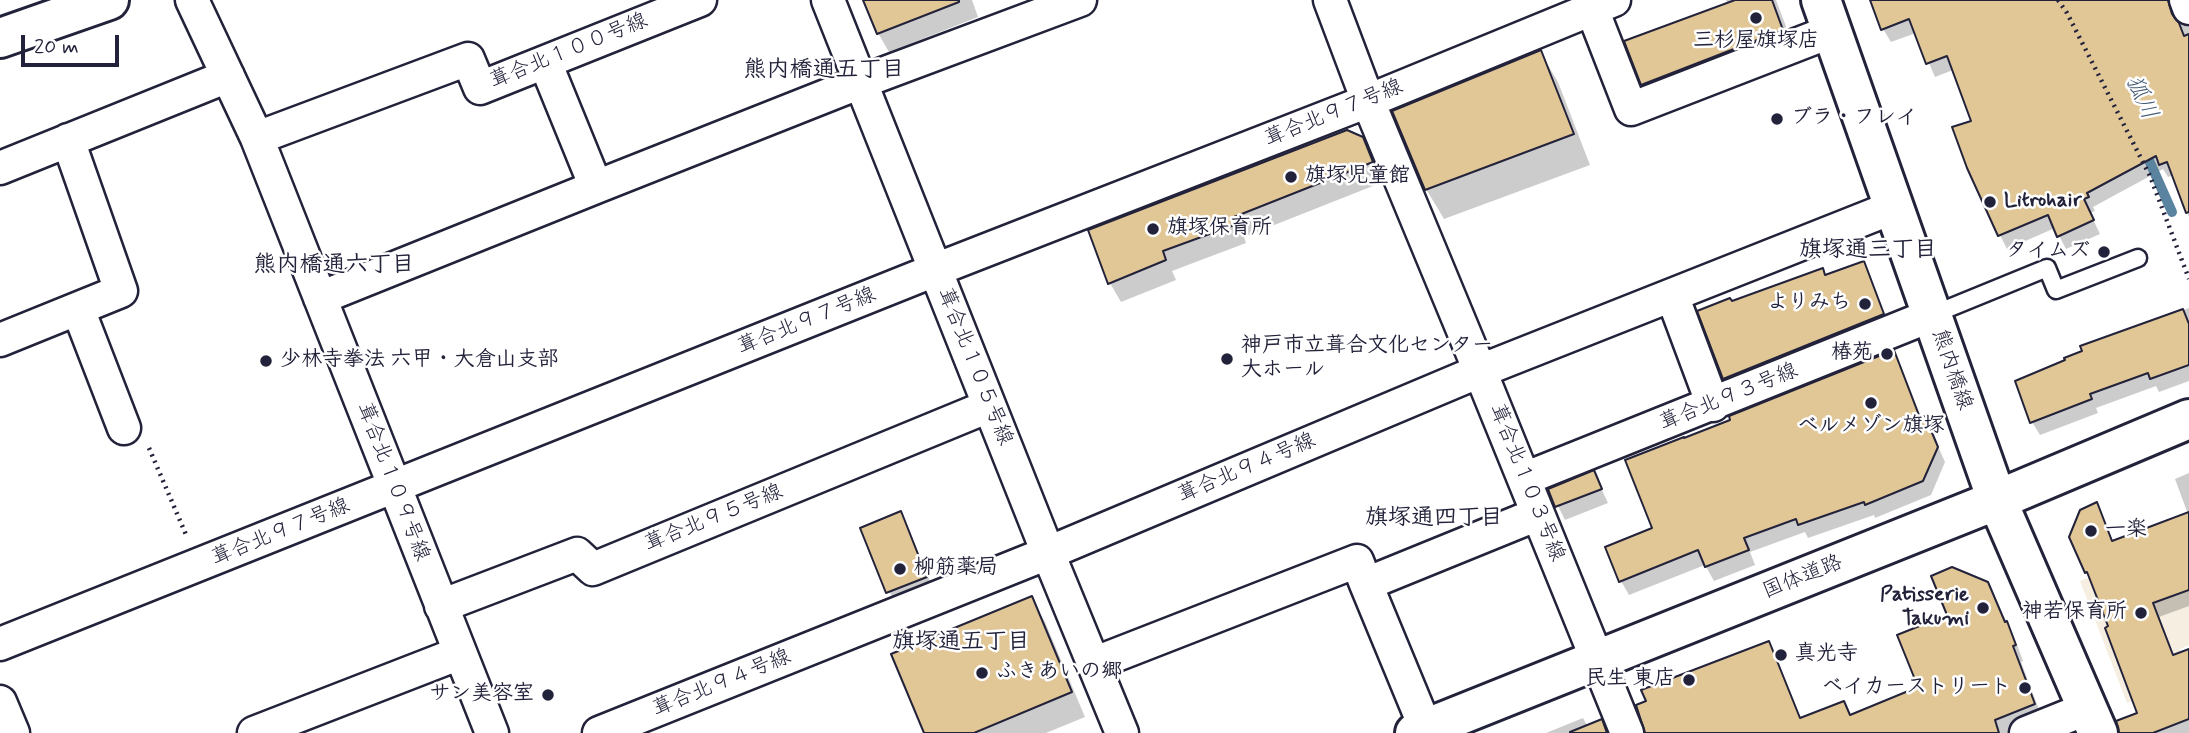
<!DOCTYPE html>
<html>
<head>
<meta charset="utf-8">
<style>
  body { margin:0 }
  #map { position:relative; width:2189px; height:733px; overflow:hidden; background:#fff; font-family:Mynerve,sans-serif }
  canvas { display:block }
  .scale { position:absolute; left:21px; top:35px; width:98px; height:32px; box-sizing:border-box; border:4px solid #22223b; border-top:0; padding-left:9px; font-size:21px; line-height:24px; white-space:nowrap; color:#22223b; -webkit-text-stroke:5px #fff; paint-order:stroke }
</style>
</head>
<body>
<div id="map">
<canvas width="2189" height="733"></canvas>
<div class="scale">20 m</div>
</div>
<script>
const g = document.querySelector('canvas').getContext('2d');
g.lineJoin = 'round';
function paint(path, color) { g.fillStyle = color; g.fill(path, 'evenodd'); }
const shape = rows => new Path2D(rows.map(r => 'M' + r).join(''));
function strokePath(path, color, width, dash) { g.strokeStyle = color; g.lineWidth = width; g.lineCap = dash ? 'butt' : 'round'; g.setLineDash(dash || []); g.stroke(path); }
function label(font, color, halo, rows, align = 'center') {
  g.font = font + ' Mynerve,"Klee One",sans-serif'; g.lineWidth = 5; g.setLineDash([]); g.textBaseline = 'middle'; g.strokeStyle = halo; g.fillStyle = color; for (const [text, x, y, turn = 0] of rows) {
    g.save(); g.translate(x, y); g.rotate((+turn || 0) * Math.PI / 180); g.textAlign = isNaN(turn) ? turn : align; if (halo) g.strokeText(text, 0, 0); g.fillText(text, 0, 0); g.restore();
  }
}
paint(shape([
  [2189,538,2189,645,2180,649,2189,670,2189,679,2127,703,2080,581]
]), '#f6eee0');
paint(shape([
  [865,0,972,0,978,17,889,52,878,33],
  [1726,0,1776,0,1799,61,1661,115,1643,84,1627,42,1728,4],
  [1873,0,2182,0,2175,11,2178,24,2189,27,2189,217,2174,175,2168,177,2163,169,2093,207,2095,211,2090,213,2100,234,2066,249,2055,228,2007,249,2000,235,1973,122,1953,70,1935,77,1916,33,1891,42,1883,29],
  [1540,52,1558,82,1590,165,1444,219,1426,189],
  [1362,139,1383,182,1244,237,1246,243,1172,271,1176,280,1121,302,1110,283,1090,231],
  [1864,263,1888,324,1730,388,1700,312,1826,277],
  [2189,308,2189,381,2159,392,2156,386,2096,408,2098,413,2040,435,2032,422,2084,352,2082,347],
  [1893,352,1901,366,1922,419,1924,418,1932,433,1945,462,1931,495,1875,518,1874,515,1808,538,1805,532,1750,552,1755,565,1714,581,1705,565,1629,595,1621,581,1654,529,1684,441],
  [1594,473,1608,503,1565,520,1550,490],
  [2189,473,2189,606,2159,617,2174,656,2189,650,2189,733,2144,733,2140,714,2110,627,2095,587,2086,572,2096,504,2114,543,2188,514,2175,479],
  [900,513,908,527,934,591,896,606,862,529],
  [1987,583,2015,639,2023,661,2021,662,2043,720,2012,733,1646,733,1768,643,1777,659,1801,720,1844,703,1851,716,1920,688,1950,616],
  [1031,598,1045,622,1085,717,1046,733,926,733],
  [1583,718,1588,727,1601,722,1607,733,1546,733]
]), '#0003');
strokePath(shape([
  [2144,149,2172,212]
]), '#5a839f', 10);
const building = shape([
  [863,0,959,0,959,2,877,34,863,0],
  [1735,0,1772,0,1783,30,1641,85,1624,41,1735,0],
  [1870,0,2168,0,2172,14,2179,23,2184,36,2189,34,2189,212,2186,213,2167,162,2159,165,2156,156,2087,193,2089,197,2084,199,2094,220,2057,237,2048,215,1998,236,1967,168,1952,127,1971,121,1947,56,1926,64,1909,19,1881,30,1870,0],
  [1541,50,1574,134,1425,190,1392,111,1541,50],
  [1347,130,1363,137,1373,162,1234,217,1237,224,1163,251,1166,260,1108,284,1088,230,1347,130],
  [1864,261,1884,314,1723,379,1697,311,1730,298,1732,301,1823,268,1825,275,1864,261],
  [2183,309,2189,324,2189,365,2150,379,2148,373,2090,394,2092,399,2030,423,2015,381,2065,360,2064,358,2082,351,2080,346,2183,309],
  [1894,350,1920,418,1925,416,1938,447,1923,481,1865,505,1864,502,1798,525,1796,519,1744,538,1749,550,1705,567,1698,550,1619,582,1605,547,1652,528,1625,460,1684,437,1684,438,1730,420,1729,416,1894,350],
  [1594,470,1602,489,1555,507,1548,489,1594,470],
  [2097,502,2112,541,2189,512,2189,590,2153,603,2173,655,2189,649,2189,719,2153,733,2119,733,2116,721,2137,713,2105,628,2108,626,2087,572,2085,573,2069,537,2080,510,2097,502],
  [901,511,927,577,886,593,860,528,901,511],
  [1952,567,1988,582,2005,622,2007,621,2016,645,2013,646,2035,704,1995,720,1999,733,1645,733,1636,705,1646,701,1641,690,1769,641,1800,718,1844,701,1850,715,1918,687,1897,635,1947,615,1931,576,1952,567],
  [1032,596,1072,692,974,733,924,733,891,654,1032,596],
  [1602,719,1607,733,1570,733,1570,732,1602,719]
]);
paint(building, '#e1c696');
strokePath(building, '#22223b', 2);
const lane = shape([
  [1932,315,2047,268,2056,290,2138,258]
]);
const street = shape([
  [192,0,257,138,492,733],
  [828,0,1048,553,1122,733],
  [1330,0,1368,101,1480,371,1627,733],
  [2186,0,2189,8],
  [1592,9,1631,109,1832,31],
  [257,138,468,59,480,88,700,0],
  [0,168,228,76],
  [596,187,861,82,1080,0],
  [1672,295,1713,405],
  [320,298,596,187,545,62],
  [78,309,124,428],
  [0,340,121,291,68,140],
  [1524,479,1932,315],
  [441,606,577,554,593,569,989,406],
  [0,644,935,270,1368,101,1614,0],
  [1093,664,1357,561,1366,584],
  [0,702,13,733],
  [1426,729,1366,584,1538,514],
  [254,733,460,653],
  [599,733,1048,553,1480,371,1894,207],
  [2026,733,2088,708]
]);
const secondary = shape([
  [1821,0,1997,500,2098,733],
  [1415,733,1997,500,2189,419]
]);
const primary = shape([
  [0,38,109,0]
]);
strokePath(lane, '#22223b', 21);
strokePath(street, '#22223b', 37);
strokePath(secondary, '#22223b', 44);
strokePath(primary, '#22223b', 44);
strokePath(shape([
  [2058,0,2067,13,2150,176,2189,279],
  [149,448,187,537]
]), '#22223b', 4.5, [2, 5]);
strokePath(lane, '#fff', 16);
strokePath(street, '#fff', 32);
strokePath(secondary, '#fff', 38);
strokePath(primary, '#fff', 38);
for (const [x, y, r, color] of [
  [1756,18,7,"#22223b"],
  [1777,119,7,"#22223b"],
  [1291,177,7,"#22223b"],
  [1990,202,7,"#22223b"],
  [1153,229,7,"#22223b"],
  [2104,252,7,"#22223b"],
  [1865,304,7,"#22223b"],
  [1887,354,7,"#22223b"],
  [1227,359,7,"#22223b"],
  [266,361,7,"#22223b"],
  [1871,403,7,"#22223b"],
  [2091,531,7,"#22223b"],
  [900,569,7,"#22223b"],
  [1983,608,7,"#22223b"],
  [2141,613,7,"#22223b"],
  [1781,655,7,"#22223b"],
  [982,673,7,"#22223b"],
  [1689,680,7,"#22223b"],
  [2025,688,7,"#22223b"],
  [548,695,7,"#22223b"]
]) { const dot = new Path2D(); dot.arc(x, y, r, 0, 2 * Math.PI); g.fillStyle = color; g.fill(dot); strokePath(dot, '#fff', 2.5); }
label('bold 21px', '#22223b', '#fff', [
  ["三杉屋旗塚店",1756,42,"center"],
  ["ブラ・フレイ",1791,119],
  ["旗塚児童館",1305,177],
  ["Litrohair",2004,202],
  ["旗塚保育所",1167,229],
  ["タイムズ",2090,252,"right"],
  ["よりみち",1851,304,"right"],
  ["神戸市立葺合文化センター",1241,347],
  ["大ホール",1241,371],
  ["椿苑",1873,354,"right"],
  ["少林寺拳法 六甲・大倉山支部",280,361],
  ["ベルメゾン旗塚",1871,427,"center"],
  ["一楽",2105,531],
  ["柳筋薬局",914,569],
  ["Patisserie",1969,596,"right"],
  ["Takumi",1969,620,"right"],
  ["神若保育所",2127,613,"right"],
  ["真光寺",1795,655],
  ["ふきあいの郷",996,673],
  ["民生 東店",1675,680,"right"],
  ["ベイカーストリート",2011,688,"right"],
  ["サン美容室",534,695,"right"]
], 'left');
label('21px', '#22223b', '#fff', [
  ["葺合北１００号線",569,52,-22],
  ["葺合北９７号線",1334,114,-22],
  ["葺合北９７号線",807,322,-22],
  ["葺合北１０５号線",974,367,68],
  ["熊内橋線",1951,370,71],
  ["葺合北９３号線",1729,398,-22],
  ["葺合北９４号線",1247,469,-23],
  ["葺合北１０９号線",392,482,69],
  ["葺合北１０３号線",1526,483,68],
  ["葺合北９５号線",714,519,-22],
  ["葺合北９７号線",281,533,-22],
  ["国体道路",1803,578,-22],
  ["葺合北９４号線",722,684,-22]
]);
label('bold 23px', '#22223b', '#fff', [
  ["熊内橋通五丁目",824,71],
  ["旗塚通三丁目",1868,251],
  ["熊内橋通六丁目",334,266],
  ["旗塚通四丁目",1434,519],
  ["旗塚通五丁目",961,643]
]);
label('italic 23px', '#435b75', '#fff', [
  ["狐川",2140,98,65]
]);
</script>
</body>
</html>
